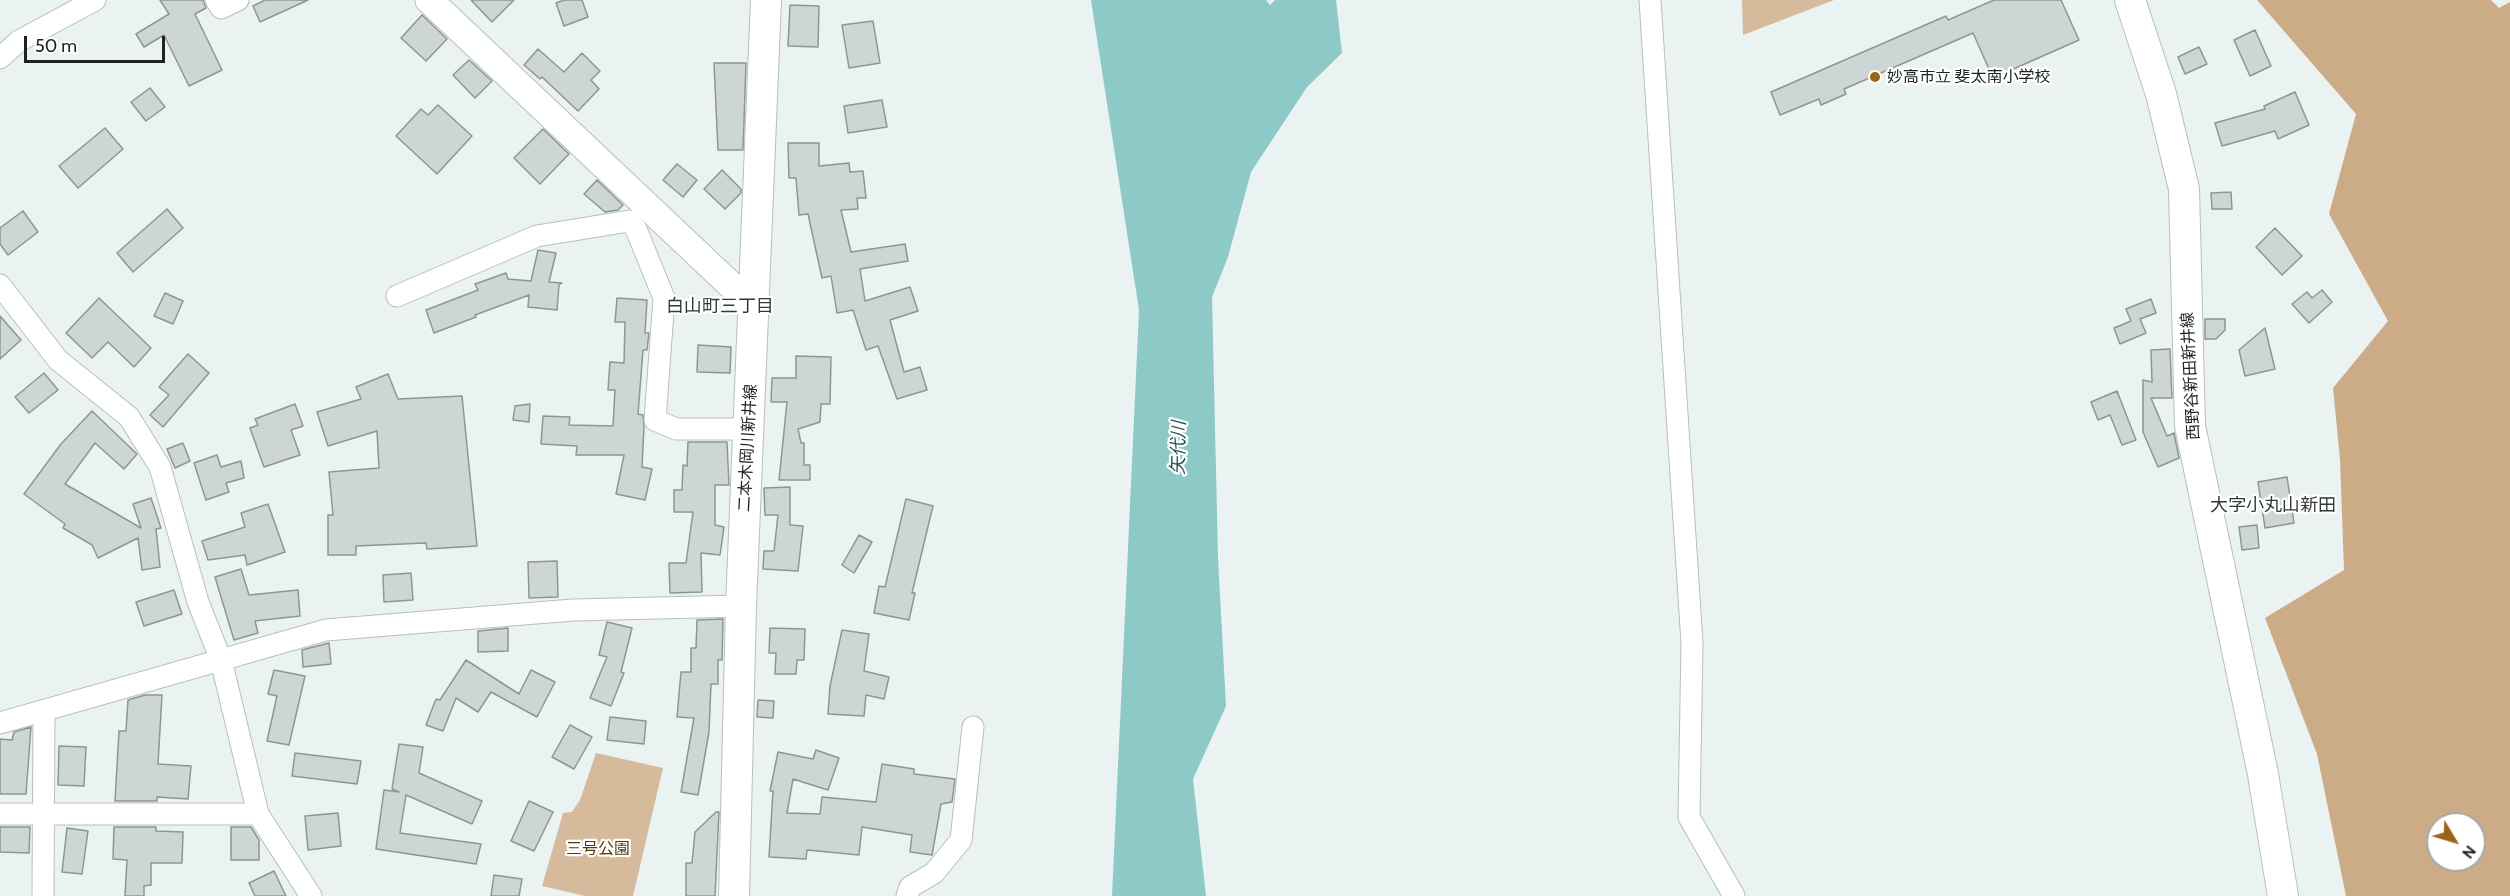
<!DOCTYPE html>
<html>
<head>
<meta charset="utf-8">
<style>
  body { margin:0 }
  #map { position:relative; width:2510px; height:896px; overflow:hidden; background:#eaf2f2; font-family:Cabin,sans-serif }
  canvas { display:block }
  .north { position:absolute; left:2426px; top:812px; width:60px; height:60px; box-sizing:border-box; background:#fff; border:2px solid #a5a7a6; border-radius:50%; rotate:128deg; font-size:16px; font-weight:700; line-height:24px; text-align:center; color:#1f2221 }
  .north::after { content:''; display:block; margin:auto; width:21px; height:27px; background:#98661a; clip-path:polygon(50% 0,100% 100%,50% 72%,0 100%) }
  .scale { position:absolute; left:24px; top:36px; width:141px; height:27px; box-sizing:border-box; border:3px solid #1f2221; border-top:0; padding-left:8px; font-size:18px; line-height:21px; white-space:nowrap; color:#1f2221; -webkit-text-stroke:4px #fff; paint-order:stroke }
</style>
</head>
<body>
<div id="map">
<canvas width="2510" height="896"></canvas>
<div class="north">N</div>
<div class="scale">50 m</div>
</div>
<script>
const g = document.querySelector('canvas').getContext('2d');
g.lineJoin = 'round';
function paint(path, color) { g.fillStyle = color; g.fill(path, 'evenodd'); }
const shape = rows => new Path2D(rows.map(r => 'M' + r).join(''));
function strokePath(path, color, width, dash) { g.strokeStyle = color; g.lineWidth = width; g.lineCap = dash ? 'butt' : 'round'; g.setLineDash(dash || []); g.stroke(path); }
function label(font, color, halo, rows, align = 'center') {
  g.font = font + ' Cabin,"Noto Sans JP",sans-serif'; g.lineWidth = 4.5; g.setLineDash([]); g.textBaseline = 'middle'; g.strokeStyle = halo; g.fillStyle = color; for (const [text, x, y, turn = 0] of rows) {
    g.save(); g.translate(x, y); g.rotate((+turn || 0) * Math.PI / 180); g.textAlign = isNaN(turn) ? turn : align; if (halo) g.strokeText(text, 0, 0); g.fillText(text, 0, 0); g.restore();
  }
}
paint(shape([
  [1742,0,1834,0,1743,35],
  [596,753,663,768,633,896,585,896,542,886,563,813,572,812,580,800]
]), '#d5bb9c');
paint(shape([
  [2257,0,2491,0,2499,8,2510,2,2510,896,2346,896,2317,754,2265,618,2344,570,2340,459,2333,388,2388,321,2329,214,2356,114],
  [2438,824,2474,824,2474,860,2438,860]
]), '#cbac87');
paint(shape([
  [1091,0,1266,0,1270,5,1275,0,1336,0,1342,53,1307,87,1251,172,1228,257,1212,297,1218,559,1226,706,1193,779,1206,896,1112,896,1139,310]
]), '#8dc9c6');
const building = shape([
  [160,0,203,0,206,8,195,14,222,70,189,86,164,35,144,47,136,34,169,14,160,0],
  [265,0,308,0,260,22,253,6,265,0],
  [471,0,514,0,492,22,471,0],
  [564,0,582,0,588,17,564,26,556,3,564,0],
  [1994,0,2061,0,2079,40,1993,78,1973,33,1844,89,1846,94,1821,105,1819,99,1780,115,1771,92,1946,16,1948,20,1994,0],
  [790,5,819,6,818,47,788,46,790,5],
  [422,15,447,39,426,61,401,38,422,15],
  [873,21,880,63,849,68,842,25,873,21],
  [2255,30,2271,66,2250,76,2234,40,2255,30],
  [2199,47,2207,64,2185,74,2178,57,2199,47],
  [538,49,564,72,582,53,600,71,591,80,599,89,578,111,542,77,540,79,524,65,538,49],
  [469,60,492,81,475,98,453,75,469,60],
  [714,63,746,63,743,150,718,150,714,63],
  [150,88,165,107,146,121,131,102,150,88],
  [2295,92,2309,125,2278,139,2275,131,2222,146,2215,123,2265,109,2264,106,2295,92],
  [882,100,887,127,848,133,844,106,882,100],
  [438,105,472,136,437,174,396,136,421,109,428,115,438,105],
  [105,128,123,149,78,188,59,166,105,128],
  [543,129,569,154,540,184,514,158,543,129],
  [788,143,819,143,819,166,849,163,850,172,863,171,866,198,857,198,858,209,841,210,851,252,905,244,908,261,860,269,865,301,910,287,918,311,890,320,904,372,920,367,927,390,897,399,878,346,866,350,853,310,837,313,831,276,822,278,808,214,799,215,796,178,789,178,788,143],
  [677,164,697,180,683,197,663,180,677,164],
  [722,170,741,189,741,193,725,209,704,189,722,170],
  [597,180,623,205,618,210,605,212,584,194,597,180],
  [2231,192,2232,209,2212,209,2211,193,2231,192],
  [167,209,183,228,133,272,117,253,167,209],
  [23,211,38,232,8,255,0,244,0,228,23,211],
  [2275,228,2302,256,2282,275,2256,247,2275,228],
  [538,250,556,253,549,282,562,283,559,285,557,310,528,307,529,295,475,315,476,317,434,333,426,310,478,290,475,284,506,273,508,279,531,281,538,250],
  [2322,290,2332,302,2309,323,2292,304,2307,292,2312,298,2322,290],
  [165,293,183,301,173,324,154,316,165,293],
  [99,298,151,348,134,367,108,342,92,358,66,333,99,298],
  [617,298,647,300,645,333,649,333,647,350,643,350,638,414,643,415,644,426,642,467,652,469,645,500,616,494,624,455,576,455,577,446,541,444,543,416,570,417,569,425,613,426,615,390,608,390,610,362,624,363,625,322,615,322,617,298],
  [2151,299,2156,313,2140,319,2146,333,2120,344,2114,328,2131,321,2126,309,2151,299],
  [0,316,21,340,0,359,0,316],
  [2205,319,2225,319,2225,330,2216,339,2205,339,2205,319],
  [2265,328,2275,369,2245,376,2239,350,2265,328],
  [698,345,731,347,730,373,697,372,698,345],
  [2170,349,2172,398,2151,398,2167,436,2174,433,2179,458,2158,467,2143,432,2143,380,2152,382,2151,350,2170,349],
  [188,354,209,373,163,427,150,415,169,395,159,387,188,354],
  [796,356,831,357,830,404,821,404,820,422,798,429,801,443,804,443,804,465,810,465,810,480,779,480,787,402,771,402,772,378,796,378,796,356],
  [44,373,58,390,29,413,15,397,44,373],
  [388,374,398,399,462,396,477,546,427,549,426,543,356,546,356,555,328,555,328,515,333,515,329,472,379,468,377,431,328,446,317,412,361,399,356,387,388,374],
  [2117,391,2136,440,2122,445,2110,415,2098,420,2091,402,2117,391],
  [295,404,303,426,291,430,300,455,264,467,250,428,258,425,255,419,295,404],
  [530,404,529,422,513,420,515,406,530,404],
  [92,411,137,454,124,469,95,443,65,484,141,528,133,504,151,498,161,528,156,529,160,567,142,570,138,538,98,558,92,545,63,528,65,524,24,494,61,444,92,411],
  [688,442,727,442,729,485,715,485,715,525,724,527,720,555,701,553,702,592,670,593,669,563,686,563,693,512,674,512,674,490,682,490,683,465,687,466,688,442],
  [183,443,190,461,175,468,167,449,183,443],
  [217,455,221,467,241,461,244,478,226,483,229,492,206,500,194,463,217,455],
  [2287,477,2294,523,2265,528,2258,482,2287,477],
  [790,487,790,525,803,526,798,571,763,569,764,551,774,551,778,515,765,515,764,488,790,487],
  [906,499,933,506,912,593,915,593,909,620,874,613,879,586,885,587,906,499],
  [268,504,285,552,247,565,245,555,208,560,202,541,245,527,241,513,268,504],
  [2257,525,2259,548,2242,550,2239,527,2257,525],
  [859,535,872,542,854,573,842,565,859,535],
  [557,561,558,597,529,598,528,562,557,561],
  [241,569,249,595,298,590,300,616,255,621,258,633,234,640,215,577,241,569],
  [411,573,413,600,384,602,383,575,411,573],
  [174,590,182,614,144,626,136,602,174,590],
  [723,619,722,660,718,660,718,684,711,684,709,732,698,795,681,792,694,718,677,717,681,672,691,672,691,648,696,648,697,620,723,619],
  [607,622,632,628,621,672,624,673,611,706,590,698,607,657,599,655,607,622],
  [508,628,508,651,478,652,478,631,508,628],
  [770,628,805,629,804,660,797,660,796,674,775,674,776,653,769,653,770,628],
  [842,630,869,634,864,671,889,677,884,699,866,695,864,716,828,714,830,686,842,630],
  [329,643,331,664,303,667,302,650,329,643],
  [466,660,519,694,531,670,555,682,537,717,491,692,478,712,456,698,443,731,426,725,436,699,440,700,466,660],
  [274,670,305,676,289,745,267,741,277,696,268,694,274,670],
  [145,695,162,695,158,764,191,766,188,799,157,797,157,801,115,801,119,731,126,731,128,700,145,695],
  [758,700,774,701,773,718,757,717,758,700],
  [610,717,646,721,644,744,607,740,610,717],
  [570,725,592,737,574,769,552,757,570,725],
  [31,727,26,794,0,794,0,739,12,740,14,732,31,727],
  [399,744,423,747,419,773,482,801,472,824,406,795,400,833,481,844,476,864,376,849,384,790,399,792,392,789,399,744],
  [59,746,86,747,84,786,58,785,59,746],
  [816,750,839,758,828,790,793,779,787,813,820,814,822,797,876,802,882,764,914,769,914,774,955,779,952,802,941,804,932,855,910,852,912,835,862,827,859,855,807,850,806,859,769,857,773,791,770,791,778,752,813,759,816,750],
  [295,753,361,761,357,784,292,776,295,753],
  [529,801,553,812,534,851,511,841,529,801],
  [716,812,719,812,715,896,686,896,686,863,692,863,695,832,716,812],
  [338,813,341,846,308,850,305,816,338,813],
  [0,827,30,827,29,853,0,852,0,827],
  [114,827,156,827,156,831,183,832,182,863,151,863,151,885,144,886,144,896,125,896,127,860,113,859,114,827],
  [231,827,251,827,259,840,259,860,231,860,231,827],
  [67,828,88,831,82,874,62,872,67,828],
  [274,871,286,896,255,896,249,883,274,871],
  [494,875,522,879,519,896,491,896,494,875]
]);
paint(building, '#ced6d5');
strokePath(building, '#8e9595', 1.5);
const minor = shape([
  [216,0,221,8,238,0],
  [1650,0,1692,643,1689,817,1734,896],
  [0,58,19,41,95,0],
  [0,285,58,360,129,417,160,467,198,602,221,660,258,814,311,896],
  [397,296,537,236,629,221,636,229,664,298,655,420,676,429,748,429],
  [0,723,326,630,573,610,741,606],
  [0,814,258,814],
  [43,896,44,711],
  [907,896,910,887,934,873,961,840,973,727]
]);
const tertiary = shape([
  [429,0,754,307]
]);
const secondary = shape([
  [2130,0,2161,94,2184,189,2190,426,2263,774,2283,896],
  [734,896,741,606,766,0]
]);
strokePath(minor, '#b7bfbf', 23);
strokePath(tertiary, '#b7bfbf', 29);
strokePath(secondary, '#b7bfbf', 32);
strokePath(minor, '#fff', 21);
strokePath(tertiary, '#fff', 27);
strokePath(secondary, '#fff', 30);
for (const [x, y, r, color] of [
  [1875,77,6,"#98661a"]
]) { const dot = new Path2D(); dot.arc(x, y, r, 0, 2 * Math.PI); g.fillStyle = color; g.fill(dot); strokePath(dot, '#fff', 2); }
label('16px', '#1f2221', '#fff', [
  ["妙高市立 斐太南小学校",1887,77]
], 'left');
label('16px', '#1f2221', '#fff', [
  ["西野谷新田新井線",2191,376,-93],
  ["二本木岡川新井線",748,448,-87]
]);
label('16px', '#57390a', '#fff', [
  ["三号公園",598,849]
]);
label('18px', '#333939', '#fff', [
  ["白山町三丁目",720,307],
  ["大字小丸山新田",2273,506]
]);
label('italic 18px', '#205453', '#fff', [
  ["矢代川",1179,448,-89]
]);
</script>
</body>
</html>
